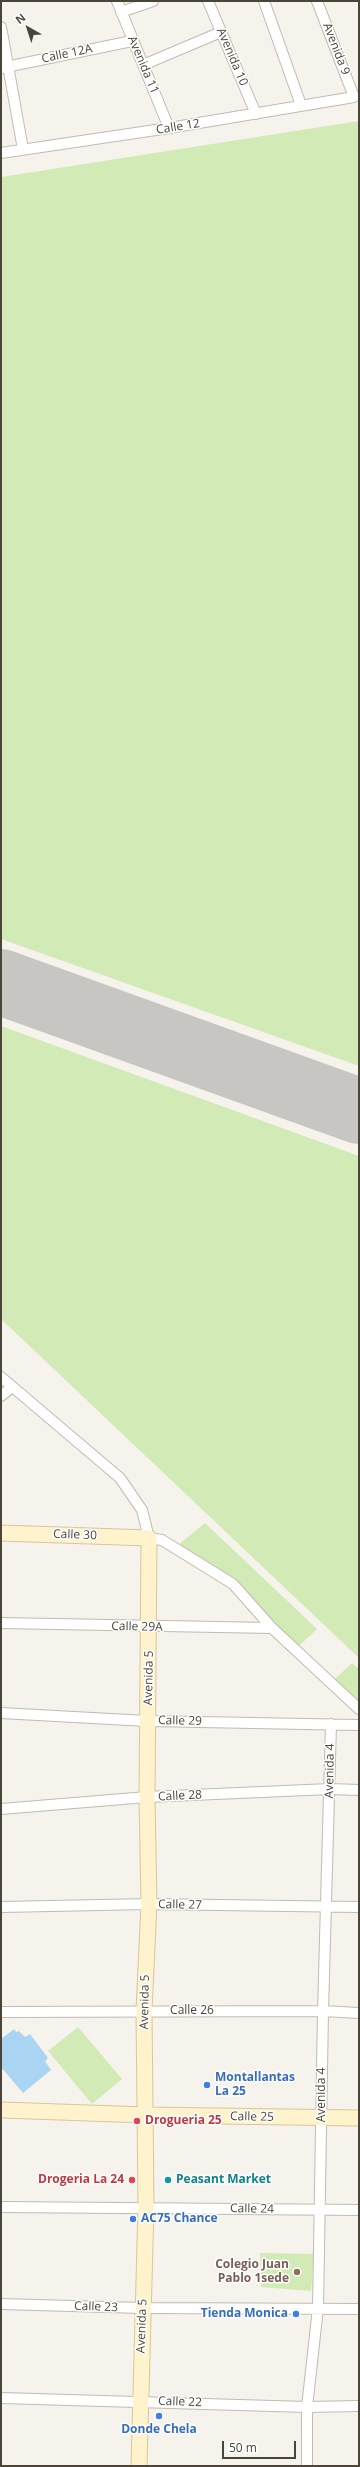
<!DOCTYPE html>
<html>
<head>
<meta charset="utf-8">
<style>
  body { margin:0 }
  #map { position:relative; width:360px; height:2467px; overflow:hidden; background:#f6f3ec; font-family:"Open Sans",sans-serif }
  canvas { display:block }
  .frame { position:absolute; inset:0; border:2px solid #4b4439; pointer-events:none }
  .north { position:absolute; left:8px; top:8px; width:40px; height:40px; -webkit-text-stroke:3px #fff; paint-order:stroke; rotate:321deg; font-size:11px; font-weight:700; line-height:16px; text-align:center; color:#4b4439 }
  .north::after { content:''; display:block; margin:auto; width:14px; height:18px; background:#4b4439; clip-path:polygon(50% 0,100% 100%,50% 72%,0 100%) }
  .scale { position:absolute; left:222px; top:2441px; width:74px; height:18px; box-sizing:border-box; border:2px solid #4b4439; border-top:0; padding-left:5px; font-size:12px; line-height:14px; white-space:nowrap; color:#4b4439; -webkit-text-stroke:3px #fff; paint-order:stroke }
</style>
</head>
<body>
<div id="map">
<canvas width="360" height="2467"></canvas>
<div class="frame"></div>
<div class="north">N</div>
<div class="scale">50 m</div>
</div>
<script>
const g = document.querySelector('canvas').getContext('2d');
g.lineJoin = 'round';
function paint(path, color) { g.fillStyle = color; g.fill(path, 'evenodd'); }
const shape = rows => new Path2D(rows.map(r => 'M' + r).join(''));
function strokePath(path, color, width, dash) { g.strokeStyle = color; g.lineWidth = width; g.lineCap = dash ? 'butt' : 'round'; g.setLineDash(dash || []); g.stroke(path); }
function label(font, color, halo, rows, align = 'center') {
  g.font = font + ' "Open Sans",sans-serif'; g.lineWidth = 3; g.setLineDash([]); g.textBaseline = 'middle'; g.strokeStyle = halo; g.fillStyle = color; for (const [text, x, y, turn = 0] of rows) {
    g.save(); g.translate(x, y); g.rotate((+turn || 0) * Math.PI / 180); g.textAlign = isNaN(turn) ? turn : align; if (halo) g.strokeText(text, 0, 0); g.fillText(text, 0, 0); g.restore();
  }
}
paint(shape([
  [359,121,359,1066,1,939,1,177],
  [1,1026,359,1156,359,1658,1,1319],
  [205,1523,317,1629,298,1647,233,1583,178,1545],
  [352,1663,359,1669,359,1702,334,1680],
  [78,2027,122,2079,92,2104,48,2051],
  [260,2253,314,2254,311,2291,261,2287]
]), '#d2eab5');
paint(shape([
  [14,2029,16,2032,19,2031,25,2037,30,2034,48,2058,45,2061,51,2070,23,2093,1,2067,1,2039]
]), '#a9d4f2');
strokePath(shape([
  [1,982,359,1111]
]), '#c8c6c3', 66);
const street = shape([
  [117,1,169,128],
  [208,1,256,114],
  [264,1,301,105],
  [121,12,153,1],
  [1,27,23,149],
  [143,65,221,32],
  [1,68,132,41],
  [1,153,169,128,354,97,317,1],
  [1,1377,120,1478,142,1510,149,1538,162,1540,233,1584,272,1628,359,1709],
  [1,1396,12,1387],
  [1,1623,272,1628],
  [1,1713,147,1721,359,1725],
  [1,1809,147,1797,330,1789,359,1790],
  [1,1907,149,1904,359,1907],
  [1,2012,323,2011,359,2013],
  [1,2207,359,2210],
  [1,2304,143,2308,359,2309],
  [1,2398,307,2407,359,2406],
  [307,2466,307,2407,318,2308,323,2011,331,1724]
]);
const secondary = shape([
  [1,1533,149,1538,147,1797,149,1904,144,2011,146,2207,139,2466],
  [1,2110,147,2115,359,2118]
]);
strokePath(street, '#c2bbae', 12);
strokePath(secondary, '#d6c79b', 17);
strokePath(street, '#fff', 10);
strokePath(secondary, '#fff3cd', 15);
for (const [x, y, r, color] of [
  [207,2085,4,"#3f7fe0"],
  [137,2121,4,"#e0444e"],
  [132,2180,4,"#e0444e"],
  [168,2180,4,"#0f9aa8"],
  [133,2219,4,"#3f7fe0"],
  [297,2272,4,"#8d6e63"],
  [296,2314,4,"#3f7fe0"],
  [159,2416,4,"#3f7fe0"]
]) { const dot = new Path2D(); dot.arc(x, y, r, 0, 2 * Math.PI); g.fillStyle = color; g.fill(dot); strokePath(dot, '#fff', 1.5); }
label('12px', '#4b4439', '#fff', [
  ["Avenida 9",336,49,69],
  ["Calle 12A",67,54,-12],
  ["Avenida 10",232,57,67],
  ["Avenida 11",143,65,67],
  ["Calle 12",178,127,-9],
  ["Calle 30",75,1535,2],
  ["Calle 29A",137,1627,1],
  ["Avenida 5",149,1678,-89],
  ["Calle 29",180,1721,1],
  ["Avenida 4",330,1771,-89],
  ["Calle 28",180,1796,-3],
  ["Calle 27",180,1905,1],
  ["Avenida 5",145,2002,-89],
  ["Calle 26",192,2011],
  ["Avenida 4",322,2095,-90],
  ["Calle 25",252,2117,1],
  ["Calle 24",252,2209,1],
  ["Calle 23",96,2307,2],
  ["Avenida 5",142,2326,-88],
  ["Calle 22",180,2402,2]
]);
label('bold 12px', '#366cbe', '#fff', [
  ["Montallantas",215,2078],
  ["La 25",215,2092],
  ["AC75 Chance",141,2219],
  ["Tienda Monica",288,2314,"right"],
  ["Donde Chela",159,2430,"center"]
], 'left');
label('bold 12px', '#be3a42', '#fff', [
  ["Drogueria 25",145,2121],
  ["Drogeria La 24",124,2180,"right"]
], 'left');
label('bold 12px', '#0d838f', '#fff', [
  ["Peasant Market",176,2180]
], 'left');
label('bold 12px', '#785e54', '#fff', [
  ["Colegio Juan",289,2265],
  ["Pablo 1sede",289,2279]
], 'right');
</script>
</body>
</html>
